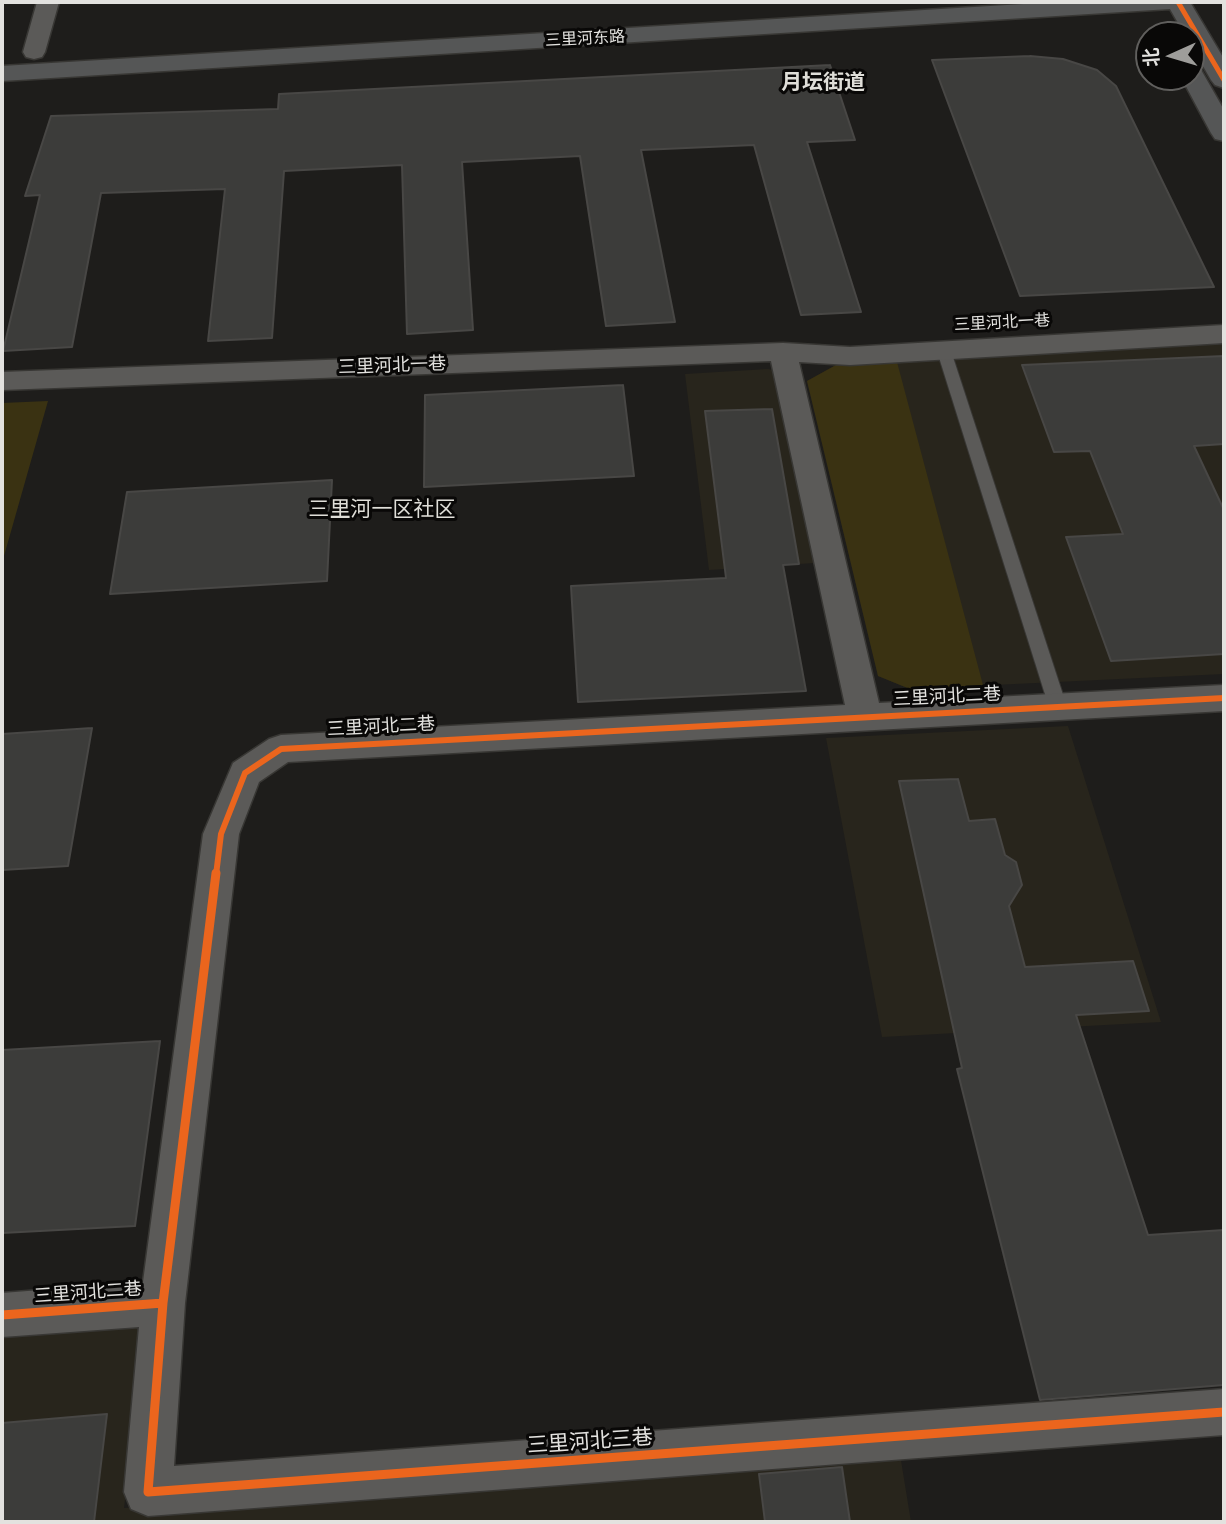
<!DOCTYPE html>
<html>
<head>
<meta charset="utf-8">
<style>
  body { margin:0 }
  #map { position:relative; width:1226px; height:1524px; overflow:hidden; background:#1e1d1b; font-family:"Open Sans","Noto Sans SC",sans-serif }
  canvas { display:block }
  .frame { position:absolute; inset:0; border:4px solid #e3e2df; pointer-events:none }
  .north { position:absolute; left:1135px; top:21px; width:70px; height:70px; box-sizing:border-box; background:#090807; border:2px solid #605f5d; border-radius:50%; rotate:266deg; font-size:19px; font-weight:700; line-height:28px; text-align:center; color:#e3e2df }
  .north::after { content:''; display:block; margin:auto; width:24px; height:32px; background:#9e9d9a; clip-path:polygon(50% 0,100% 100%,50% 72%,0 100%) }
</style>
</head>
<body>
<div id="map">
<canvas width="1226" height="1524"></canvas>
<div class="frame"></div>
<div class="north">北</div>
</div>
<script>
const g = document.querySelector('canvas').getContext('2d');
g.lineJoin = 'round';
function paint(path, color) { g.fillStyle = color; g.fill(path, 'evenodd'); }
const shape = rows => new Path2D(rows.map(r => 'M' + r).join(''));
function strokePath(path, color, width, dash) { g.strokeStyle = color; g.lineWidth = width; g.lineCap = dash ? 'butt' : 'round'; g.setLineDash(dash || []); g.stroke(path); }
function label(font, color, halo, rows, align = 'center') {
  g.font = font + ' "Open Sans","Noto Sans SC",sans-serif'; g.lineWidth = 6; g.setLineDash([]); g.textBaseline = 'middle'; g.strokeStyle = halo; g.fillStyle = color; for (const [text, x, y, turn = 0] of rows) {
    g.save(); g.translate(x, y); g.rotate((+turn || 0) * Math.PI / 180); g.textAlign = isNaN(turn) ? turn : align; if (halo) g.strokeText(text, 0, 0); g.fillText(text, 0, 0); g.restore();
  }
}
paint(shape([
  [1224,343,1224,674,910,689,878,676,807,381,836,365],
  [768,369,777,371,814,563,709,570,685,374],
  [1068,726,1161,1022,882,1037,826,738],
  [147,1318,124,1508,900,1454,911,1522,2,1522,2,1328]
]), '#28251c');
paint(shape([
  [897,362,983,685,910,689,878,676,807,381,836,365],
  [48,401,2,563,2,403]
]), '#3a3212');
const building = shape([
  [1030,56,1063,59,1097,70,1116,86,1214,287,1020,296,932,60,1030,56],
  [830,65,855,140,807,142,861,312,801,315,754,145,641,150,675,322,606,326,580,156,462,162,473,330,407,334,402,165,284,171,272,338,208,341,225,189,101,193,72,347,3,351,40,195,25,196,51,116,278,109,279,94,830,65],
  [1224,356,1224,444,1194,446,1224,510,1224,654,1111,661,1066,537,1123,534,1090,451,1054,452,1022,365,1224,356],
  [623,385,634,476,424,487,425,395,623,385],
  [772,409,799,564,783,565,806,691,578,702,571,586,726,578,705,411,772,409],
  [332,480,327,581,110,594,127,492,332,480],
  [92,728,68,866,2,870,2,734,92,728],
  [958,779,969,821,995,819,1005,855,1016,862,1022,885,1009,906,1025,967,1133,961,1149,1011,1076,1015,1148,1235,1224,1230,1224,1385,1040,1400,957,1069,962,1068,899,781,958,779],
  [160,1041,135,1226,2,1233,2,1050,160,1041],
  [107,1414,94,1522,2,1522,2,1423,107,1414],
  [842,1467,850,1522,765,1522,759,1474,842,1467]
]);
paint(building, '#3c3c3a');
strokePath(building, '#484745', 2);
const lane = shape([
  [944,347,951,351,1067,707,1064,712,1058,714,1052,712,1049,707,937,351,944,347]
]);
const street = shape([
  [37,2,59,2,45,52,42,57,34,59,26,57,23,52,37,2],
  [1224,325,1224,343,850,365,799,362,879,703,1224,685,1224,711,288,762,259,782,239,834,185,1303,174,1466,1224,1389,1224,1435,148,1516,131,1509,124,1492,139,1327,2,1337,2,1293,143,1282,203,834,233,763,269,739,281,735,845,705,771,361,2,390,2,372,783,343,850,347,1224,325]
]);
const secondary = shape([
  [1056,2,1190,2,1224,59,1224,88,1215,85,1211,80,1191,45,1191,35,1185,35,1170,9,2,81,2,66,1056,2],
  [1191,65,1200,68,1224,110,1224,141,1215,139,1211,133,1181,77,1191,77,1191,65]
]);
strokePath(lane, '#383734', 2);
strokePath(street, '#383734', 3);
strokePath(secondary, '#383734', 3);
paint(lane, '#5b5a58');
paint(street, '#5b5a58');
paint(secondary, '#555656');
strokePath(shape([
  [1178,2,1224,80]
]), '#eb651d', 5);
strokePath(shape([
  [216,875,221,834,245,773,281,749,1224,698]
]), '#eb651d', 6);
strokePath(shape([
  [163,1303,148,1492,1224,1412],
  [2,1315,163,1303,216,873]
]), '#eb651d', 9);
label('16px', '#e3e2df', '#090807', [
  ["三里河东路",585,39,-3],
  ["三里河北一巷",1002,323,-3]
]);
label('18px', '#e3e2df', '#090807', [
  ["三里河北一巷",392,366,-2],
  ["三里河北二巷",947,697,-3],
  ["三里河北二巷",381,727,-3],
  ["三里河北二巷",88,1293,-4]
]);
label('bold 21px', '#dfded8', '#090807', [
  ["月坛街道",823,83]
]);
label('21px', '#dfded8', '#090807', [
  ["三里河一区社区",382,510]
]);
label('21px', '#e3e2df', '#090807', [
  ["三里河北三巷",590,1442,-4]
]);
</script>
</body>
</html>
